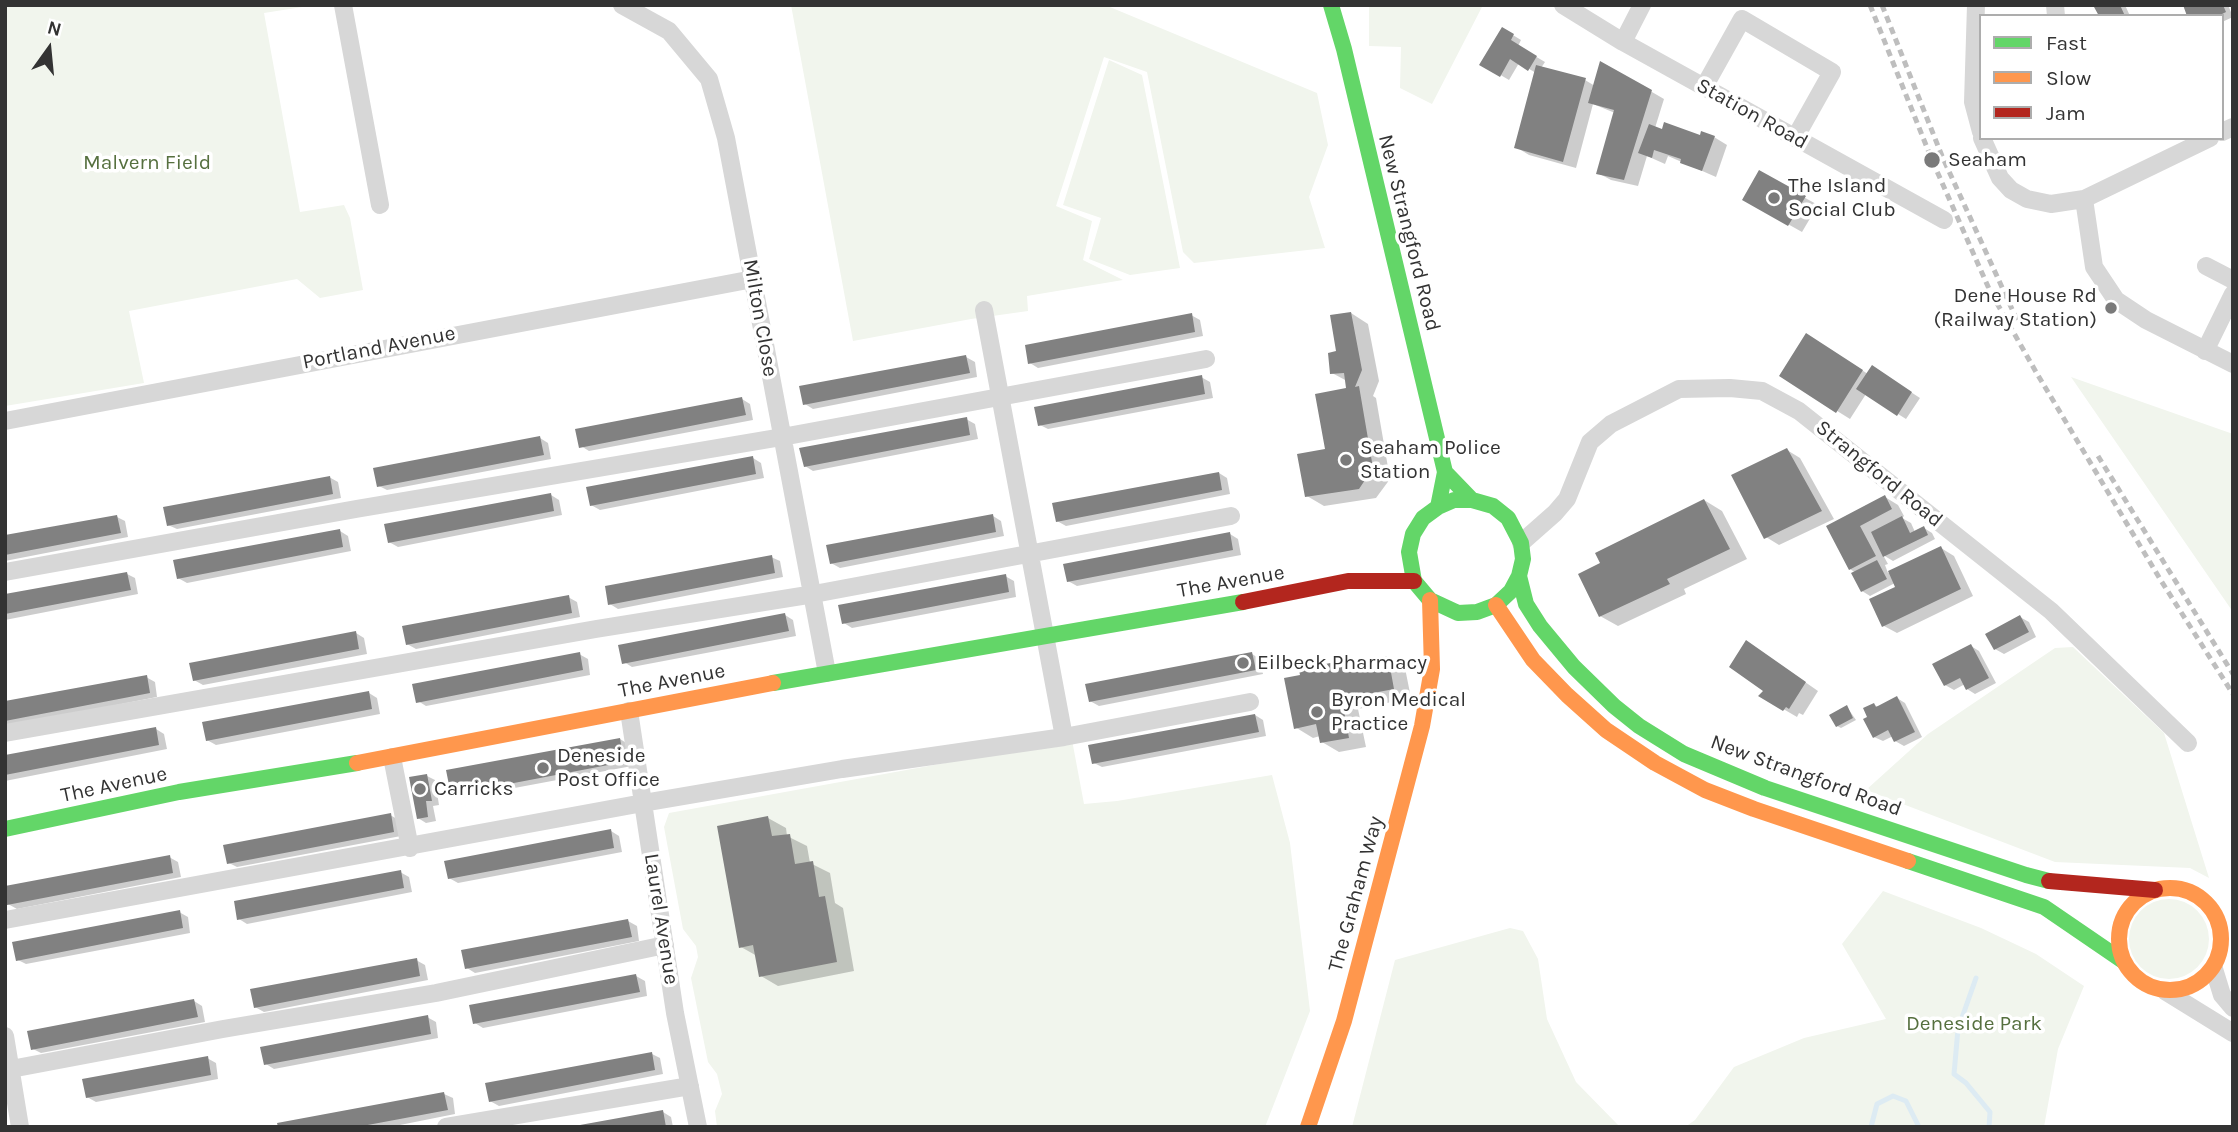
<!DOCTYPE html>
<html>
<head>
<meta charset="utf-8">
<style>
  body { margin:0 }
  #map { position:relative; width:2238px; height:1132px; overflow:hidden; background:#fff; font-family:Karla,sans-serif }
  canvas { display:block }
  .frame { position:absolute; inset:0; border:7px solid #333; pointer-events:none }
  .legend { position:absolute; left:1979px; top:14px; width:245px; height:126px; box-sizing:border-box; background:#fff; border:2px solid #adadad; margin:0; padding:9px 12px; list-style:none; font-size:21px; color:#333 }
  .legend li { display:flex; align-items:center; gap:14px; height:35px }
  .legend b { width:35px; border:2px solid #adadad }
  .north { position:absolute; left:14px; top:14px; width:70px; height:70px; -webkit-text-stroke:5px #fff; paint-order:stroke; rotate:15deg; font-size:19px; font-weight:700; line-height:28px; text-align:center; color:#333 }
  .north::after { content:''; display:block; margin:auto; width:24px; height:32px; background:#333; clip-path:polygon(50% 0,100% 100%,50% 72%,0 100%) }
</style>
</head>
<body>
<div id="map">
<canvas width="2238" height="1132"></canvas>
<div class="frame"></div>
<ul class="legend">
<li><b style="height:9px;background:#63d668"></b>Fast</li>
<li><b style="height:9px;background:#ff974d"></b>Slow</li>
<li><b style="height:9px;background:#b3261e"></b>Jam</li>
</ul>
<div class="north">N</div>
</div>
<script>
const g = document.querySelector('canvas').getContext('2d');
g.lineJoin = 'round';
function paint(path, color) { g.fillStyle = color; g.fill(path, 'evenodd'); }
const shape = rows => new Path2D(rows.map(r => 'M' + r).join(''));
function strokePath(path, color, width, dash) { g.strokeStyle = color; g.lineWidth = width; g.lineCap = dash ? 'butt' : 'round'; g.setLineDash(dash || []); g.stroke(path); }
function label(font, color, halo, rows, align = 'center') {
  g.font = font + ' Karla,sans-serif'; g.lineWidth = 7; g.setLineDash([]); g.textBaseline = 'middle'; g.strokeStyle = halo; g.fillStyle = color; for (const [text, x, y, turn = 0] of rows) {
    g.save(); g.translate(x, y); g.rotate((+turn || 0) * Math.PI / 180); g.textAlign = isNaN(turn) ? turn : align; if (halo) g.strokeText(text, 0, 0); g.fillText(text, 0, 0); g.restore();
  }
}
paint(shape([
  [5,5,315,5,264,13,300,212,344,205,350,218,363,290,320,298,297,279,129,311,144,383,5,406],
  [791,5,1105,5,1317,93,1328,145,1309,197,1325,248,1194,263,1183,252,1147,72,1104,57,1056,206,1092,221,1083,260,1123,280,1027,296,1028,311,971,319,853,341],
  [1369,5,1483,5,1432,104,1400,88,1401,47,1369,46],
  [1109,60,1142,75,1180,268,1130,275,1089,259,1101,218,1063,205],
  [2071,377,2233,434,2233,612],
  [2073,647,2164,733,2209,878,2190,868,2055,862,1866,790,1928,734,2055,648],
  [1072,740,1084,804,1117,801,1272,775,1290,843,1310,1011,1265,1127,717,1127,715,1111,722,1094,717,1074,708,1062,691,978,698,957,696,946,683,929,664,827,669,813],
  [1883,891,1981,928,2036,954,2084,986,2058,1049,2044,1127,1685,1127,1695,1120,1734,1067,1804,1038,1886,1019,1842,944],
  '2129 939a40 40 0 1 1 80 0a40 40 0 1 1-80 0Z',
  [1510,928,1523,931,1538,959,1547,1019,1576,1082,1620,1127,1352,1127,1395,960]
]), '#f1f5ed');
paint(shape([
  [2102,5,2125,5,2130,16,2100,16],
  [2188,5,2228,5,2233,17,2222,22,2222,16,2189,16],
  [1503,29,1521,40,1518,46,1545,62,1541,68,1585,80,1595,86,1602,63,1664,99,1655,128,1701,137,1714,137,1727,145,1716,177,1668,156,1665,164,1647,156,1638,186,1611,180,1598,173,1615,113,1593,104,1576,168,1529,155,1516,147,1536,73,1519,63,1509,80,1482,64],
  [1760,173,1818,205,1802,232,1745,200],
  [1351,313,1368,324,1379,381,1373,396,1376,398,1390,479,1376,498,1324,506,1307,496,1327,451,1348,389,1347,381,1332,373],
  [1191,315,1200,320,1203,336,1038,368,1030,363],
  [1819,343,1868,374,1880,372,1920,398,1906,419,1866,394,1850,419,1781,376],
  [966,357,975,362,977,377,813,409,805,404],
  [1201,377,1210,382,1213,398,1048,429,1040,425],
  [742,399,750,404,753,420,589,451,581,446],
  [966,419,975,424,978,439,813,471,805,466],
  [540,438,548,443,551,459,387,490,379,486],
  [1787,450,1800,458,1834,519,1779,545,1766,537],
  [753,458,761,463,764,478,600,510,591,505],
  [1219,473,1227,478,1230,494,1066,526,1057,521],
  [329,477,338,482,341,498,177,529,168,525],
  [551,495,559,500,562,515,398,547,389,542],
  [1885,497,1898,505,1904,516,1902,518,1911,523,1915,532,1924,528,1932,533,1935,539,1893,561,1883,555,1888,564,1885,565,1888,573,1941,548,1954,556,1973,596,1897,633,1884,626,1897,588,1895,583,1870,596,1862,591,1856,573,1850,569,1828,526],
  [1704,500,1722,511,1747,559,1684,589,1686,594,1618,626,1600,616,1602,564],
  [993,516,1001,521,1004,536,840,568,831,563],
  [117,517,125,521,128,537,5,561,5,538],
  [340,531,348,536,351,551,187,583,178,578],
  [1230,534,1238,539,1241,555,1077,586,1068,581],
  [771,557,780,561,783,577,618,609,610,604],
  [127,574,135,578,138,594,5,620,5,596],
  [1005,576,1014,581,1016,597,852,628,844,623],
  [568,597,577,602,580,617,416,649,407,644],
  [785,615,793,620,796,636,632,667,624,662],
  [2020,617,2029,622,2036,637,2004,654,1995,649],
  [356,633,364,638,367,654,203,685,194,680],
  [1971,646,1979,651,1996,683,1975,694,1967,689,1965,684,1954,690,1945,685],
  [1759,650,1818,691,1803,715,1799,713,1797,717,1761,696,1765,691],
  [579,654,588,659,590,675,426,706,418,701],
  [1252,654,1260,659,1263,674,1099,706,1090,701],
  [1388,658,1405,668,1411,698,1358,709,1366,747,1339,752,1322,742,1320,736,1313,738,1295,727,1302,677,1309,661,1320,667,1340,663,1346,666],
  [146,677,155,682,157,697,5,727,5,703],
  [369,693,377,698,380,714,216,745,207,740],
  [1897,698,1905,703,1922,737,1904,746,1895,741,1893,736,1883,741,1874,737,1870,718,1874,705,1879,707],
  [1847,707,1856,720,1841,728,1837,726],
  [1255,715,1263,720,1266,736,1102,767,1094,763],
  [156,729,164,734,167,749,5,781,5,757],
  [620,739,628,744,632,766,461,798,453,794],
  [427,776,435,780,439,805,433,806,436,821,426,823,418,818],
  [390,815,399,820,401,836,237,867,229,863],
  [768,818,786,828,787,836,807,846,810,863,830,873,835,903,843,908,854,971,778,986,761,976,757,956,741,947],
  [611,831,619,836,622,852,458,883,449,878],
  [169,857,178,862,181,877,17,909,8,904,5,888],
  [400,872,409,877,412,892,247,924,239,919],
  [179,912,188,917,190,933,26,964,18,960],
  [628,921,637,926,639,941,475,973,467,968],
  [416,960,425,965,428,980,264,1012,255,1007],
  [636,976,645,981,647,996,483,1028,475,1023],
  [194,1001,202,1006,205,1022,41,1053,33,1049],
  [427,1017,436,1022,438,1038,274,1069,266,1064],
  [652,1054,660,1058,663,1074,499,1106,490,1101],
  [207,1058,216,1063,218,1079,96,1102,87,1097],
  [444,1094,453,1098,455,1114,390,1127,280,1127],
  [663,1112,671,1117,673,1127,586,1127]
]), '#0003');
strokePath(shape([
  [1976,978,1958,1029,1954,1074,1966,1083,1990,1112,1989,1127],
  [1871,1127,1877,1104,1893,1096,1906,1101,1919,1127]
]), '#ddebf3', 5);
paint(shape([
  [2097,5,2120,5,2125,16,2099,16,2094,7],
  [2183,5,2223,5,2226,12,2218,16,2187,16],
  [1502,27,1514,34,1511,40,1537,56,1528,71,1510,59,1500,77,1479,65],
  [1600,61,1652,90,1624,180,1596,174,1614,110,1588,103],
  [1536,65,1586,78,1563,162,1514,148],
  [1664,122,1700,135,1701,131,1715,136,1702,171,1680,163,1681,159,1654,150,1652,158,1638,153,1649,124,1662,129],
  [1759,170,1806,196,1788,226,1742,200],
  [1351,312,1362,370,1355,387,1359,386,1373,468,1359,489,1305,497,1297,454,1325,449,1315,394,1346,388,1344,373,1330,374,1328,353,1336,351,1330,315],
  [1192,313,1195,332,1028,364,1025,345],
  [1806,333,1863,370,1836,413,1779,376],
  [966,355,970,373,803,405,799,386],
  [1872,365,1912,392,1897,416,1856,389],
  [1202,375,1205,394,1038,426,1034,407],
  [742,397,746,415,579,448,575,429],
  [967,417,970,435,804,467,799,448],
  [540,436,544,455,377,487,373,468],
  [1787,448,1822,511,1764,539,1731,475],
  [753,456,756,474,590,506,586,487],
  [1219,472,1222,490,1056,522,1052,503],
  [330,476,333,494,167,526,163,507],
  [551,493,554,511,388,543,384,524],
  [1885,495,1892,509,1860,526,1876,556,1849,570,1826,526],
  [1704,499,1730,549,1667,579,1670,584,1599,617,1578,574,1600,563,1595,553],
  [993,514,996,532,830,564,826,545],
  [117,515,121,533,5,555,5,535],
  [1902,516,1910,533,1924,526,1928,535,1883,557,1871,532],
  [340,529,343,547,177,579,173,560],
  [1230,532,1233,550,1067,582,1063,564],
  [1941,546,1961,589,1882,627,1869,599,1895,587,1888,571],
  [772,555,775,573,608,605,605,586],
  [1877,560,1887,579,1861,592,1851,573],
  [127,572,131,590,5,614,5,594],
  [1006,574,1009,592,842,624,838,605],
  [569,595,572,613,406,645,402,626],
  [785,613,789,631,622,664,618,645],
  [2020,615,2029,632,1994,650,1985,634],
  [356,631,359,649,193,681,189,663],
  [1746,640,1806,682,1789,709,1786,707,1783,711,1758,696,1763,691,1729,667],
  [1971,644,1989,678,1966,690,1960,678,1944,686,1932,664],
  [580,652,583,670,416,703,412,684],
  [1252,652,1256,670,1089,702,1085,684],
  [1388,656,1394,689,1342,699,1349,738,1320,743,1316,724,1294,729,1284,678,1300,675,1297,661,1309,659,1311,667,1340,661,1341,665],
  [147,675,150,693,5,721,5,701],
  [369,691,372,709,206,741,202,722],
  [1897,696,1915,732,1894,742,1888,730,1873,738,1863,719,1867,717,1863,708,1874,703,1876,707],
  [1847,705,1853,718,1836,727,1829,715],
  [1255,714,1259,732,1092,764,1088,745],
  [156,727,159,745,5,775,5,755],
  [620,738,624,762,451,795,446,770],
  [427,774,432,801,426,801,428,817,417,819,409,777],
  [391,813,394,832,227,864,223,845],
  [768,816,772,836,790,834,795,864,813,861,819,897,825,896,837,962,759,977,753,945,739,948,717,826],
  [611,829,614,848,448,879,444,861],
  [170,855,173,873,7,905,5,886],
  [401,870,404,888,237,920,234,901],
  [180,910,183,928,16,961,12,942],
  [628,919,632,937,465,969,461,950],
  [417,958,420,976,254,1008,250,989],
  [636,974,640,992,473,1024,469,1005],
  [194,999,198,1017,31,1050,27,1031],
  [428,1015,431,1034,264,1065,260,1047],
  [652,1052,655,1070,489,1102,485,1083],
  [208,1056,211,1075,86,1098,82,1079],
  [444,1092,448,1110,357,1127,278,1127,277,1123],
  [663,1110,666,1127,581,1127,580,1125]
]), '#818181');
strokePath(shape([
  [343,5,380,205],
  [622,5,669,31,709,79,726,138,827,673],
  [1563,5,1623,42,1944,220],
  [1976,5,1973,102,1981,132],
  [2055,5,2056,16],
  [1623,42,1642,5],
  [1704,87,1742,19,1832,72,1795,138],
  [2222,132,2233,127],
  [1982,138,2000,178,2011,190,2027,199,2051,204,2084,199,2210,138],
  [2084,199,2094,267,2116,300,2146,320,2233,364],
  [2206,266,2233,280],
  [984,310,1064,737],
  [2205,351,2233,294],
  [5,421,753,279],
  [1521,543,1555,513,1567,499,1590,442,1611,424,1679,389,1730,388,1762,391,1799,411,2051,611,2188,743],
  [5,572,356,509,782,437,1206,359],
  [629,711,675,1013,698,1127],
  [5,733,596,629,814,594,1231,516],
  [392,757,410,848],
  [5,920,643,803,842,769,1064,737,1250,702],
  [2214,969,2222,995,2233,1008],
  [2165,991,2233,1033],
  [5,1036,20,1127],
  [11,1069,223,1029,436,993,665,945],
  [446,1127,690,1086]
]), '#d7d7d7', 18);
strokePath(shape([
  [1331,5,1344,49,1445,472,1438,507],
  [1445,472,1472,500,1493,506,1508,518,1521,543,1523,559,1519,576,1511,591,1496,605,1477,612,1458,613,1430,600,1414,581,1409,552,1413,534,1423,518,1438,507,1454,500,1472,500],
  [1519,576,1526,604,1540,626,1574,667,1614,706,1639,726,1684,754,1765,788,2026,875,2049,881],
  [773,683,1243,602],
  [5,829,179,792,357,763],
  [1908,861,2044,907,2123,961]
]), '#63d668', 16);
strokePath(shape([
  [1496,605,1533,660,1567,695,1606,730,1655,763,1705,790,1754,809,1908,861],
  [357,763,773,683],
  '2119 939a51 51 0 1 1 102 0a51 51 0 1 1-102 0Z',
  [1308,1127,1344,1021,1422,726,1432,669,1430,600]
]), '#ff974d', 16);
strokePath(shape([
  [1243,602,1348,581,1414,581],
  [2049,881,2155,890]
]), '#b3261e', 16);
strokePath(shape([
  [1870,5,1932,160,1990,291,2036,372,2160,579,2233,694],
  [1882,5,1942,156,2017,320],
  [2098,456,2233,674]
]), '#bebebe', 5, [7, 5]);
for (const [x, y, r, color] of [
  [1932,160,9,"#7a7a7a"],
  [1774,198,7,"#7a7a7a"],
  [2111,308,7,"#7a7a7a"],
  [1346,460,7,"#7a7a7a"],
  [1243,663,7,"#7a7a7a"],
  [1317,712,7,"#7a7a7a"],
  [543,768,7,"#7a7a7a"],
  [420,789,7,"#7a7a7a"]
]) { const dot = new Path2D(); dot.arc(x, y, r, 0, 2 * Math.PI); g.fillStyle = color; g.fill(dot); strokePath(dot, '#fff', 2.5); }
label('21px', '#333', '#fff', [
  ["Station Road",1752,114,29],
  ["New Strangford Road",1409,233,76],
  ["Milton Close",760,318,80],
  ["Portland Avenue",379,348,-11],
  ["Strangford Road",1879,474,39],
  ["The Avenue",1231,582,-10],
  ["The Avenue",672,681,-11],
  ["New Strangford Road",1806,776,20],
  ["The Avenue",114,785,-12],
  ["The Graham Way",1356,894,-75],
  ["Laurel Avenue",661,919,81]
]);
label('21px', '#333', '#fff', [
  ["Seaham",1948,160],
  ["The Island",1788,186],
  ["Social Club",1788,210],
  ["Dene House Rd",2097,296,"right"],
  ["(Railway Station)",2097,320,"right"],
  ["Seaham Police",1360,448],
  ["Station",1360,472],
  ["Eilbeck Pharmacy",1257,663],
  ["Byron Medical",1331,700],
  ["Practice",1331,724],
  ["Deneside",557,756],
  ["Post Office",557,780],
  ["Carricks",434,789]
], 'left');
label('21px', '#56703f', '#fff', [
  ["Malvern Field",147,163],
  ["Deneside Park",1974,1024]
]);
</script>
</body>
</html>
